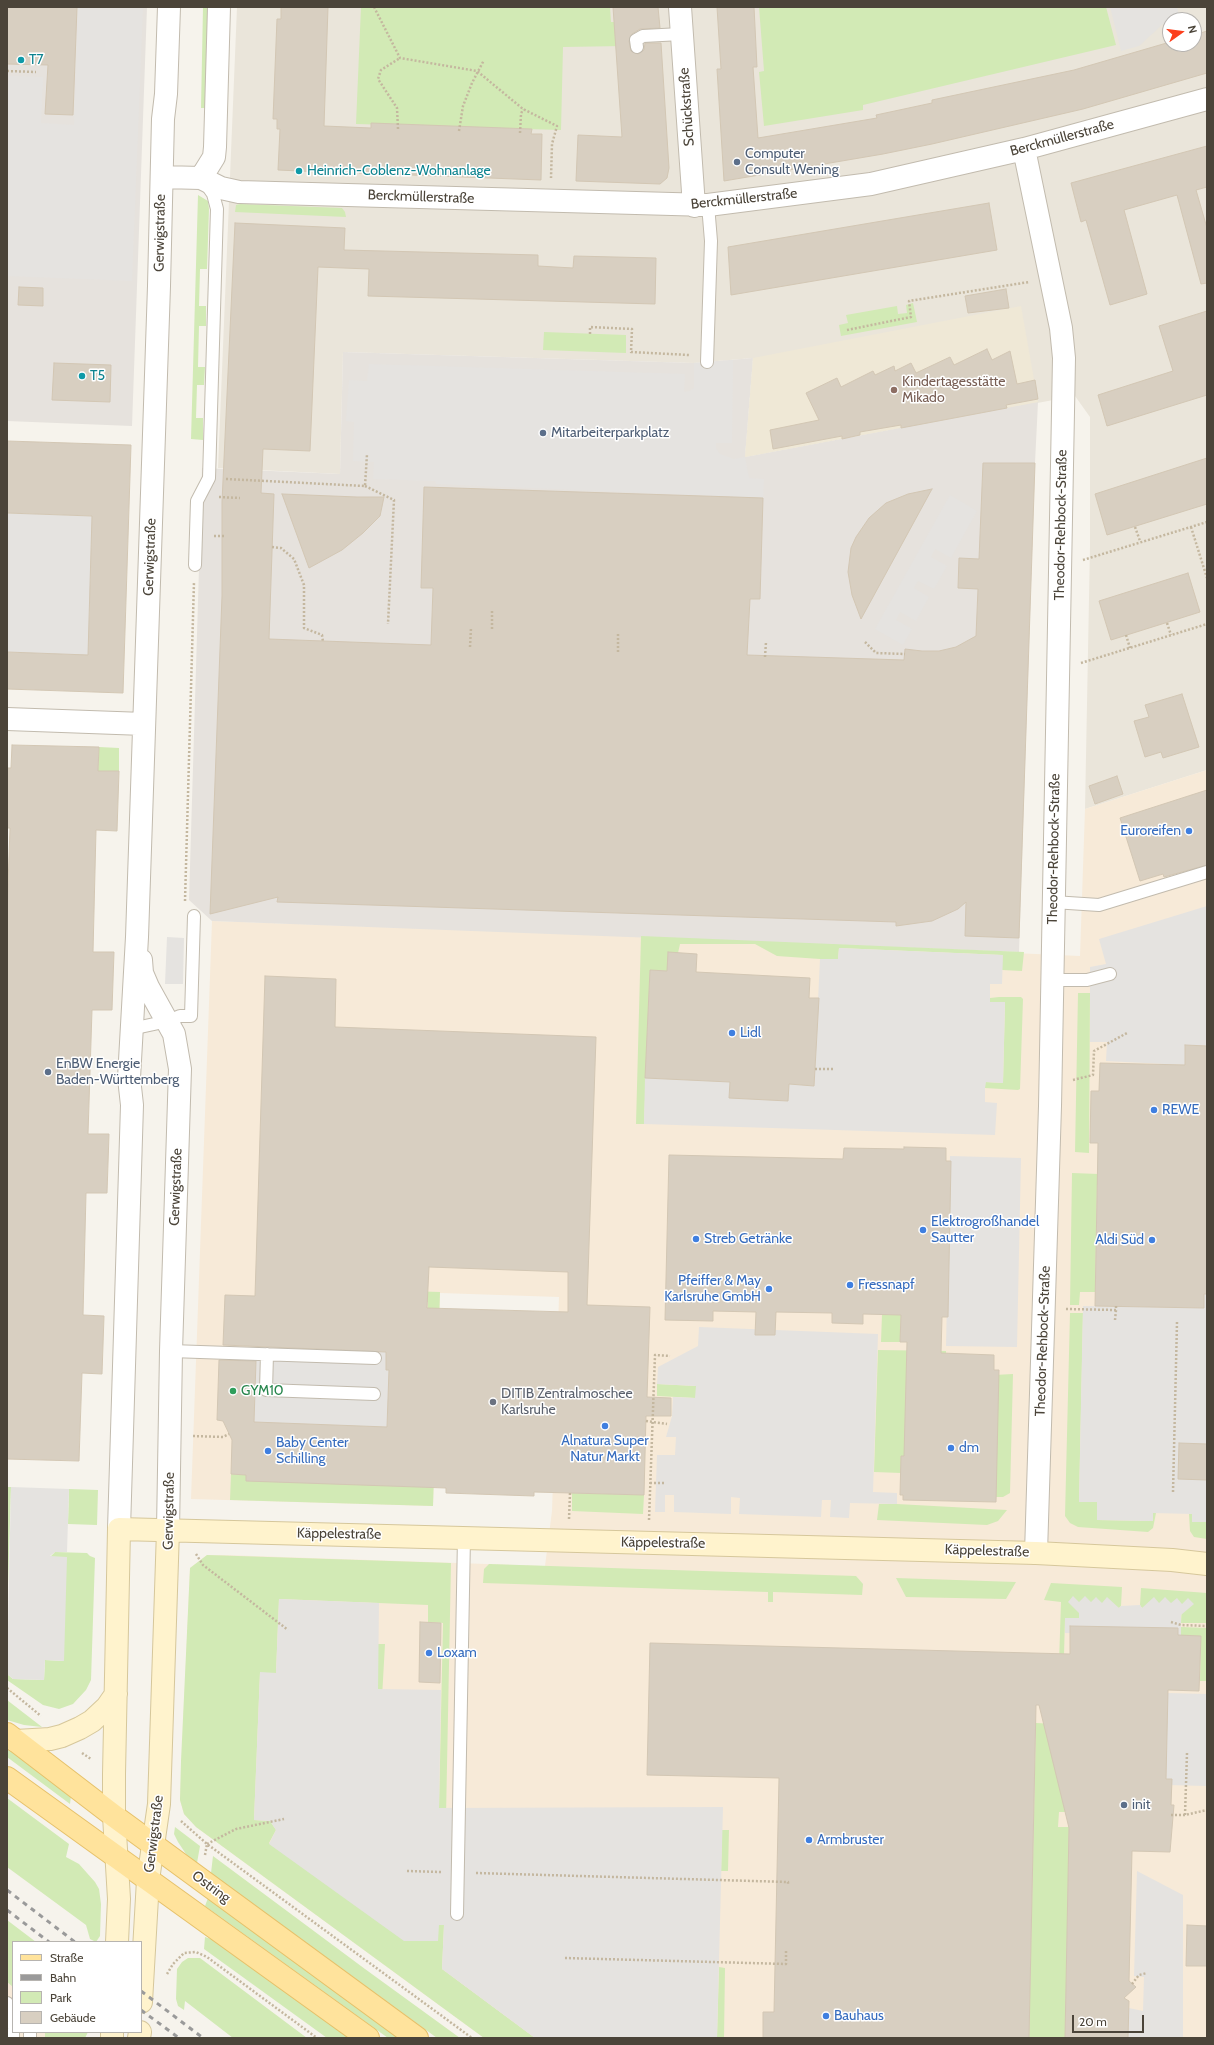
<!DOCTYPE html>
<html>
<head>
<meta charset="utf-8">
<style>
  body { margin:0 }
  #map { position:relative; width:1214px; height:2045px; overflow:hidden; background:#f6f3ec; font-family:Cabin,sans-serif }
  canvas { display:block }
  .frame { position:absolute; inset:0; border:8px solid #4b4439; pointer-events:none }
  .legend { position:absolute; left:12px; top:1941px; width:130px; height:92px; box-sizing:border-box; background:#fff; border:1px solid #b7b4b0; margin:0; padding:5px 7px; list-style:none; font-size:12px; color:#4b4439 }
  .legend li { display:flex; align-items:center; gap:8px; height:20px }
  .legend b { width:20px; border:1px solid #b7b4b0 }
  .north { position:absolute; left:1162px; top:12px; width:40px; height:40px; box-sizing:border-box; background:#fff; border:1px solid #b7b4b0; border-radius:50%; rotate:76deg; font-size:11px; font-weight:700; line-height:16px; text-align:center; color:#4b4439 }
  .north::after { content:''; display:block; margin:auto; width:14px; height:18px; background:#fc3f1d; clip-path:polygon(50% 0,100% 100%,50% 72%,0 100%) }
  .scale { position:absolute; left:1072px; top:2015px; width:72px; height:18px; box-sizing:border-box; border:2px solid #4b4439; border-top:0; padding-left:5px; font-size:12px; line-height:14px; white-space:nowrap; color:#4b4439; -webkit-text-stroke:3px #fff; paint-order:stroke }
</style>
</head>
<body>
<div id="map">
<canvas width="1214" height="2045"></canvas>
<div class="frame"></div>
<ul class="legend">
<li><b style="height:5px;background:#ffe39c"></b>Straße</li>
<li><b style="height:5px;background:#9a9a9a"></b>Bahn</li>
<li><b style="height:11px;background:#d2eab5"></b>Park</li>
<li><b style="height:11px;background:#d8cfc1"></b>Gebäude</li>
</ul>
<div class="north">N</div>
<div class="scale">20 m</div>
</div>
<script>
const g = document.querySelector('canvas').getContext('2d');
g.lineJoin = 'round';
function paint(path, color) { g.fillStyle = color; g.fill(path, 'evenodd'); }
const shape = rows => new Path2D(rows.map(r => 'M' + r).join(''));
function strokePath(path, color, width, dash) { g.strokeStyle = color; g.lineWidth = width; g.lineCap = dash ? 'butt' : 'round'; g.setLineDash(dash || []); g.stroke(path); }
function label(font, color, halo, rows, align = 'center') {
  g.font = font + ' Cabin,sans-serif'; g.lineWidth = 3; g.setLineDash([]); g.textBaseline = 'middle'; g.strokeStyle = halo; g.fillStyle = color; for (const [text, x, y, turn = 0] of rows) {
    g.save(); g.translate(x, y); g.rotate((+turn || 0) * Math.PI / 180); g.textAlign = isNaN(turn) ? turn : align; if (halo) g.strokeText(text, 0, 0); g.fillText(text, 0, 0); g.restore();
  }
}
paint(shape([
  [237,7,1207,7,1207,770,1085,809,1090,546,1090,417,1075,396,745,457,753,358,694,363,343,352,340,474,218,468],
  [1170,20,1194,20,1194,44,1170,44]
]), '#eae5da');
paint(shape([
  [1207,770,1207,2038,484,2038,196,1827,184,1814,180,1800,190,1568,207,1555,224,1555,545,1566,552,1511,559,1297,440,1293,433,1506,191,1499,212,921,641,936,1080,956,1085,809],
  [7,1982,13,1987,13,2032,45,2032,45,2038,7,2038]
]), '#f7ead8');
paint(shape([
  [7,7,147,7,132,426,7,421],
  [343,352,694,363,753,358,745,457,1038,402,1035,463,1019,952,212,921,189,900,202,468,340,474]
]), '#e6e2dd');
paint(shape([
  [1021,306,1038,402,745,457,753,358]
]), '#efe8d6');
paint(shape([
  [203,7,211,7,208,108,201,108],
  [361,7,610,7,611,22,622,22,624,46,563,47,561,130,356,124],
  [759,7,1106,7,1116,45,863,105,863,110,764,126,759,72,764,71],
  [198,195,208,201,209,209,207,269,200,269,199,306,206,306,206,326,199,326,198,367,205,367,204,385,197,385,196,418,203,418,203,440,191,439],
  [240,204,342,208,345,212,346,217,235,212,236,205],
  [913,303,917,322,841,336,839,325,848,323,846,315,897,306,898,314,907,313,906,305],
  [544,332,626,335,626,353,543,350],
  [99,747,119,748,119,771,98,771],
  [641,936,1024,952,1022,971,1002,970,1002,955,839,948,838,959,820,959,777,956,755,944,680,944,678,953,667,971,650,970,644,1124,636,1124],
  [1078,993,1090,993,1089,1153,1075,1152],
  [999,997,1021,997,1023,999,1020,1089,1018,1090,985,1088,985,1082,1003,1083,1005,1003,990,1002,990,998],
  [1072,1173,1207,1178,1097,1185,1095,1292,1080,1292,1079,1305,1070,1305],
  [281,1287,440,1292,433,1506,230,1500,231,1474,246,1475,423,1450,428,1302,281,1297],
  [1070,1313,1083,1313,1079,1502,1097,1502,1097,1520,1152,1521,1153,1513,1156,1513,1153,1528,1148,1532,1078,1527,1070,1523,1065,1516],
  [882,1314,901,1315,900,1342,881,1342],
  [878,1350,946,1351,946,1362,901,1473,874,1472],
  [1013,1374,1010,1493,1003,1497,991,1497,994,1375],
  [657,1384,696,1386,696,1398,657,1396],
  [7,1487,11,1487,7,1619],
  [69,1489,98,1490,97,1525,68,1524],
  [572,1493,644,1495,643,1514,572,1511],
  [879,1504,897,1504,1007,1510,998,1521,987,1525,877,1520],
  [1189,1514,1192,1514,1192,1522,1207,1522,1207,1539,1194,1537,1190,1531],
  [55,1552,87,1553,90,1556,95,1558,91,1680,86,1690,73,1704,59,1709,43,1705,7,1680,7,1674,13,1679,44,1680,45,1660,63,1661,66,1557,50,1557],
  [207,1555,451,1563,445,1867,439,1808,443,1623,428,1622,428,1605,279,1599,276,1673,260,1673,254,1820,270,1821,276,1830,269,1843,439,1924,444,1925,442,1969,535,2038,484,2038,196,1827,184,1814,180,1800,181,1761,190,1568],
  [489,1564,856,1576,863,1584,862,1595,773,1592,773,1602,768,1602,768,1592,483,1583,484,1569],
  [896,1578,1016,1582,1006,1599,906,1597],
  [1051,1583,1122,1587,1121,1606,1119,1608,1102,1603,1091,1602,1079,1613,1079,1619,1065,1619,1064,1655,1069,1812,1059,1812,1058,1827,1069,1827,1065,2038,1029,2038,1036,1723,1057,1724,1061,1602,1044,1600],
  [1141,1588,1207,1593,1207,1623,1181,1623,1182,1604,1159,1603,1142,1608,1140,1605],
  [1181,1627,1207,1628,1207,1681,1200,1681,1201,1636,1181,1636],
  [378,1644,385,1644,373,1859],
  [7,1700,42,1727,24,1725,7,1720],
  [7,1748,71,1796,70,1804,7,1757],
  [7,1798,69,1844,66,1857,79,1864,95,1882,99,1889,101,1904,100,1936,96,1942,90,1939,86,1925,7,1867],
  [175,1827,200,1846,197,1863,186,1854,178,1842,174,1834],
  [722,1830,729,1830,728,1871,721,1871],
  [213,1856,365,1969,460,2038,437,2038,211,1873],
  [208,1898,400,2038,388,2038,205,1906],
  [7,1920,36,1942,13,1942,13,1987,7,1982],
  [205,1937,217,1941,352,2038,327,2038,204,1949],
  [188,1958,200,1958,307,2038,233,2038,185,2001,184,2010,178,2006,176,1999,177,1969,182,1962],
  [719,1967,725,1968,724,2038,717,2038],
  [45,2032,88,2032,85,2038,45,2038]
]), '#d2eab5');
paint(shape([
  [78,7,143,7,132,281,7,276,7,133,9,76,43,77,41,123,74,125],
  [1110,7,1177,7,1180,19,1170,20,1170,22,1163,24,1139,46,1121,51],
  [733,360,732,443,716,443,716,448,720,454,734,459,745,457,749,478,764,479,763,498,436,484,435,481,373,479,374,462,353,461,354,422,346,421,349,380,367,381,369,364,685,374,684,392,689,391,694,388,694,363],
  [950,495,977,511,951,558,935,549,931,557,947,566,934,589,918,581,914,588,929,597,916,621,900,612,896,620,912,629,903,645,875,629],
  [7,513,93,516,89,620,100,656,7,652],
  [1207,906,1207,1046,1185,1045,1185,1065,1106,1061,1107,1042,1090,1042,1090,967,1106,964,1099,939],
  [167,937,184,938,183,984,165,984],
  [839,948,1003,955,1002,984,990,984,990,1002,1005,1002,1003,1083,986,1082,985,1088,985,1102,997,1103,995,1135,644,1124,645,1078,730,1082,729,1098,788,1101,789,1084,814,1086,820,959,838,959],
  [950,1156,1021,1158,1017,1347,946,1346],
  [1204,1294,1207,1294,1207,1522,1192,1522,1192,1514,1153,1513,1153,1521,1097,1520,1097,1502,1079,1502,1083,1306,1204,1308],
  [699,1327,878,1334,873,1492,897,1493,897,1504,850,1503,849,1518,830,1517,831,1500,822,1500,821,1517,739,1514,740,1498,731,1497,731,1514,674,1512,674,1495,665,1495,665,1512,655,1512,657,1455,675,1455,676,1437,666,1437,672,1416,673,1397,695,1398,696,1386,657,1384,658,1367,698,1346],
  [256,1347,386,1352,386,1370,389,1370,387,1427,254,1422],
  [11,1487,69,1489,67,1552,55,1552,50,1556,67,1557,64,1661,45,1660,44,1680,13,1679,7,1674],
  [1073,1596,1079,1602,1085,1596,1091,1602,1096,1597,1102,1603,1107,1597,1119,1608,1121,1606,1140,1605,1142,1608,1154,1597,1159,1603,1165,1597,1171,1603,1177,1598,1182,1604,1188,1598,1194,1604,1181,1615,1181,1636,1065,1633,1065,1618,1079,1618,1079,1613,1068,1602],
  [279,1599,379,1603,378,1689,441,1690,439,1808,723,1807,717,2038,535,2038,442,1969,444,1925,439,1925,438,1941,404,1941,269,1844,276,1830,270,1821,254,1820,260,1672,276,1673],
  [1167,1693,1207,1694,1207,1786,1166,1785],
  [1137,1871,1183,1895,1183,2038,1128,2038,1129,2008,1143,2011,1144,1977,1134,1976]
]), '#e5e3e0');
const building = shape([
  [7,7,77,7,73,115,45,114,48,65,7,64,7,7],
  [281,7,328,7,324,126,371,128,371,123,532,129,531,134,542,134,541,180,359,173,359,170,322,169,322,172,278,170,280,129,277,129,277,119,273,119,277,19,281,19,281,7],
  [613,7,658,7,660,28,640,29,632,34,629,41,631,51,638,54,644,50,645,43,661,43,669,168,667,178,660,184,576,181,578,135,622,137,613,7],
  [717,7,754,7,757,67,753,67,758,138,877,118,876,115,932,103,932,100,1074,70,1170,42,1170,44,1194,44,1194,35,1207,31,1207,73,1083,109,932,144,883,154,724,181,717,69,721,69,717,7],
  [1207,146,1207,187,1196,190,1207,228,1207,283,1201,284,1177,195,1124,210,1147,294,1110,305,1086,220,1081,222,1071,183,1207,146],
  [989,203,997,250,731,295,728,247,989,203],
  [235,223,345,228,344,250,538,255,538,266,573,268,574,256,656,258,655,304,368,296,369,269,318,267,310,451,263,449,261,493,274,494,269,639,431,645,433,588,421,588,424,487,734,497,763,498,760,599,750,599,747,655,904,660,905,649,922,651,939,651,956,647,976,636,978,589,958,588,959,558,979,559,983,463,1035,463,1019,938,965,936,966,902,958,909,932,921,896,926,896,922,277,902,278,897,210,914,222,596,222,502,235,223],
  [19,287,43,288,43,306,18,305,19,287],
  [1006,289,1009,308,968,313,965,296,1006,289],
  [1207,311,1207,395,1107,426,1098,395,1173,371,1159,326,1207,311],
  [987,349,992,360,1010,351,1017,384,1035,380,1038,399,1006,405,1007,408,901,428,901,425,860,432,860,435,842,439,842,436,773,449,770,430,819,420,806,393,837,378,841,387,873,371,875,375,894,366,895,371,911,363,916,373,950,357,954,365,987,349],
  [54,363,111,365,110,402,52,400,54,363],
  [7,441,131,445,123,693,7,689,7,652,88,655,92,516,7,513,7,441],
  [1207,458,1207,504,1107,535,1095,494,1207,458],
  [932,489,861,619,852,595,848,572,851,548,856,537,869,518,886,503,908,494,932,489],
  [282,494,357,497,384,497,380,516,363,533,342,550,309,568,282,494],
  [1188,573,1200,612,1111,640,1099,601,1188,573],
  [1182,694,1199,747,1163,758,1161,752,1145,757,1134,721,1149,717,1145,705,1182,694],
  [12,745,99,747,98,771,119,771,117,831,96,830,93,952,114,952,112,1010,92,1010,88,1134,109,1134,107,1193,86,1193,83,1315,104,1316,102,1374,82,1373,79,1461,7,1459,7,913,10,828,7,828,7,768,11,768,12,745],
  [1117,776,1123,794,1095,804,1089,786,1117,776],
  [1207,790,1207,865,1164,877,1163,874,1140,881,1120,818,1207,790],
  [668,952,697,954,696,972,810,978,809,998,819,998,814,1086,789,1084,788,1101,729,1098,730,1082,645,1078,650,970,667,971,668,952],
  [265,976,336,979,335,1027,596,1037,587,1305,650,1307,647,1397,671,1398,671,1416,646,1416,644,1495,534,1492,534,1496,446,1493,446,1488,246,1481,246,1475,231,1474,232,1440,223,1421,217,1420,219,1360,256,1361,254,1422,387,1427,389,1370,386,1370,386,1352,223,1345,225,1295,255,1296,265,976],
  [429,1267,568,1272,568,1312,427,1308,429,1267],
  [1185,1045,1207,1046,1207,1294,1204,1294,1204,1308,1095,1306,1098,1143,1090,1143,1091,1091,1099,1091,1100,1063,1185,1065,1185,1045],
  [904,1147,946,1148,946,1161,951,1161,948,1317,942,1317,941,1353,994,1355,994,1370,999,1370,996,1502,903,1500,903,1495,900,1495,901,1456,904,1456,907,1342,900,1342,901,1315,863,1314,863,1324,832,1323,832,1313,776,1312,775,1335,755,1335,756,1312,713,1311,713,1321,665,1320,669,1155,843,1159,844,1148,904,1149,904,1147],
  [1179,1443,1207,1444,1207,1480,1178,1479,1179,1443],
  [420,1622,441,1623,440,1683,419,1682,420,1622],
  [1070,1626,1178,1628,1178,1635,1201,1636,1199,1691,1168,1690,1166,1779,1172,1779,1171,1805,1174,1805,1170,1852,1132,1851,1129,1981,1136,1987,1124,1998,1129,2001,1128,2038,1065,2038,1069,1828,1039,1705,1036,1705,1029,2038,763,2038,763,2012,774,2012,779,1778,647,1775,650,1643,1070,1654,1070,1626],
  [1187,1925,1207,1926,1207,1966,1186,1966,1187,1925]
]);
paint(building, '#d8cfc1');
strokePath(building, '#d3c7b4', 1);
const lane = shape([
  [637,47,636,40,643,36,681,34],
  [707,362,711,241,708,205],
  [195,565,197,501,209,478,217,209,213,194,206,184],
  [1053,902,1099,905,1207,872],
  [1051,980,1087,980,1110,974],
  [131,1029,168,1021,180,1016,191,1016,194,916],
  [171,1351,375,1358],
  [267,1354,266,1390,374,1394],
  [457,1914,464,1537],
  [7,2003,13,2015,13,2025],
  [13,2032,13,2038],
  [30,2038,30,2032]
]);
const street = shape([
  [680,7,694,206],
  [1024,149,1061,328,1064,358,1050,1106,1036,1553],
  [162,177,201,178,221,188,239,192,708,205,871,184,1024,149,1207,99],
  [201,178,214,157,215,147,219,7],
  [7,719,144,724],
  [141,960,142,973,148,987,174,1034,180,1069,171,1351,168,1530],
  [119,1529,132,1105,129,1078,137,937,159,286,163,119,166,94,169,7]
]);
const secondary = shape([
  [16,1741,50,1739,62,1736,80,1728,92,1721,107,1707,116,1694],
  [117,1942,119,1899,114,1816,114,1774,119,1529,1036,1553,1172,1560,1207,1564],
  [141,2002,148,1880,159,1804,168,1530],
  [112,2038,112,2032],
  [139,2038,140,2032]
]);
const primary = shape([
  [7,1734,114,1816,417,2038],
  [7,1778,368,2038]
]);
strokePath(lane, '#c2bbae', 14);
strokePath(street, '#c2bbae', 24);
strokePath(secondary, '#d6c79b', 24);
strokePath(primary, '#e6c16a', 24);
strokePath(shape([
  [374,7,400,58,477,71,523,109,557,126,552,144,551,178],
  [7,71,36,72],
  [398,129,397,108,378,79,381,70,400,58],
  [459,131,463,106,472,83,484,60],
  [520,133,521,114,523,109],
  [847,330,911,317,909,301,1029,282],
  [590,334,590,327,632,329,631,352,689,355],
  [226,479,365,486,367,454],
  [365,486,394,500,388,624],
  [219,497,240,498],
  [1135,527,1140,541],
  [1191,527,1207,578],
  [214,536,224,536],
  [272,547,281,548,294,559,304,585,304,628,322,635,323,642],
  [1083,560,1207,522],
  [1167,623,1171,635],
  [492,629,492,611],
  [1126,635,1130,648],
  [865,642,876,653,905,654],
  [470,647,471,628],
  [618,652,618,633],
  [765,657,766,642],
  [1081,663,1207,624],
  [185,901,194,582],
  [815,1069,835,1069],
  [1073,1080,1093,1075,1094,1051,1127,1033],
  [1066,1309,1116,1310,1116,1306],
  [1115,1320,1116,1310],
  [646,1421,667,1424],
  [193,1436,223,1437,229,1434],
  [650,1483,664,1483],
  [1173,1492,1177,1322],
  [569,1519,570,1493],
  [649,1520,655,1355,670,1356],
  [196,1554,203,1565,288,1630],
  [1171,1622,1181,1625,1207,1626],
  [7,1688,41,1716],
  [82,1753,91,1759],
  [1171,1815,1185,1815,1207,1810],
  [1185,1815,1187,1753],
  [181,1821,207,1844,472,2038],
  [207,1844,236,1829,284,1819],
  [205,1855,207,1844],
  [407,1871,441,1872],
  [476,1873,788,1882,788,1884],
  [565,1958,786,1964,786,1951],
  [167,1974,173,1964,184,1953,196,1952,207,1957,317,2038],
  [1132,1984,1139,1975,1147,1973]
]), '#c4b79f', 2.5, [2, 2]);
strokePath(lane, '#fff', 12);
strokePath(street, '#fff', 22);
strokePath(secondary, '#fff3cd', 22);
strokePath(primary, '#ffe39c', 22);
strokePath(shape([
  [7,1890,75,1942],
  [7,1910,49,1942],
  [141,1991,203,2038],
  [141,2010,179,2038]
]), '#9a9a9a', 3, [5, 5]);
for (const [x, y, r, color] of [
  [21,60,4,"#0f9aa8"],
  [737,162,4,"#5c6f8a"],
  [299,171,4,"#0f9aa8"],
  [82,376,4,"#0f9aa8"],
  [894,390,4,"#8d6e63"],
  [543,433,4,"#5c6f8a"],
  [1189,831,4,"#3f7fe0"],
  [732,1033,4,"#3f7fe0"],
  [48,1072,4,"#5c6f8a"],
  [1154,1110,4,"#3f7fe0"],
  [923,1230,4,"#3f7fe0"],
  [696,1239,4,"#3f7fe0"],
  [1152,1240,4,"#3f7fe0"],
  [850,1285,4,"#3f7fe0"],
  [769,1289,4,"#3f7fe0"],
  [233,1391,4,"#2e9e5b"],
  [493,1402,4,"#6b7280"],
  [605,1426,4,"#3f7fe0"],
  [951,1448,4,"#3f7fe0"],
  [268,1451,4,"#3f7fe0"],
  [429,1653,4,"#3f7fe0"],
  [1124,1805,4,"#5c6f8a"],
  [809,1840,4,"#3f7fe0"],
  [826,2016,4,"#3f7fe0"]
]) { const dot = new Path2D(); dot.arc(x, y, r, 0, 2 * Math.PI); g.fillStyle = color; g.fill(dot); strokePath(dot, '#fff', 1.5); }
label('14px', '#0d838f', '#fff', [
  ["T7",29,60],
  ["Heinrich-Coblenz-Wohnanlage",307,171],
  ["T5",90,376]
], 'left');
label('14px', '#4b4439', '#fff', [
  ["Schückstraße",687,107,-94],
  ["Berckmüllerstraße",1062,138,-15],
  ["Berckmüllerstraße",421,197,2],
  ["Berckmüllerstraße",744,199,-6],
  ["Gerwigstraße",160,233,-89],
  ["Theodor-Rehbock-Straße",1061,525,-89],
  ["Gerwigstraße",150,557,-88],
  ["Theodor-Rehbock-Straße",1054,849,-89],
  ["Gerwigstraße",176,1187,-88],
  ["Theodor-Rehbock-Straße",1043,1341,-88],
  ["Gerwigstraße",169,1511,-89],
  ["Käppelestraße",339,1534,1],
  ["Käppelestraße",663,1543,1],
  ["Käppelestraße",987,1551,2],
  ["Gerwigstraße",154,1834,-83],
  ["Ostring",211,1887,36]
]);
label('14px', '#4e5e75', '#fff', [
  ["Computer",745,154],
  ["Consult Wening",745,170],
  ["Mitarbeiterparkplatz",551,433],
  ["EnBW Energie",56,1064],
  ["Baden-Württemberg",56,1080],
  ["init",1132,1805]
], 'left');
label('14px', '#785e54', '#fff', [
  ["Kindertagesstätte",902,382],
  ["Mikado",902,398]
], 'left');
label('14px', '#366cbe', '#fff', [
  ["Euroreifen",1181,831,"right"],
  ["Lidl",740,1033],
  ["REWE",1162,1110],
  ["Elektrogroßhandel",931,1222],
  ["Sautter",931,1238],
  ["Streb Getränke",704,1239],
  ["Aldi Süd",1144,1240,"right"],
  ["Pfeiffer & May",761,1281,"right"],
  ["Karlsruhe GmbH",761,1297,"right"],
  ["Fressnapf",858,1285],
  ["Alnatura Super",605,1441,"center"],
  ["Natur Markt",605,1457,"center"],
  ["Baby Center",276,1443],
  ["Schilling",276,1459],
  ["dm",959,1448],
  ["Loxam",437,1653],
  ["Armbruster",817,1840],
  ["Bauhaus",834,2016]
], 'left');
label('14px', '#27864d', '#fff', [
  ["GYM10",241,1391]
], 'left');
label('14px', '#5b616d', '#fff', [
  ["DITIB Zentralmoschee",501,1394],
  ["Karlsruhe",501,1410]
], 'left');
</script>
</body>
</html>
